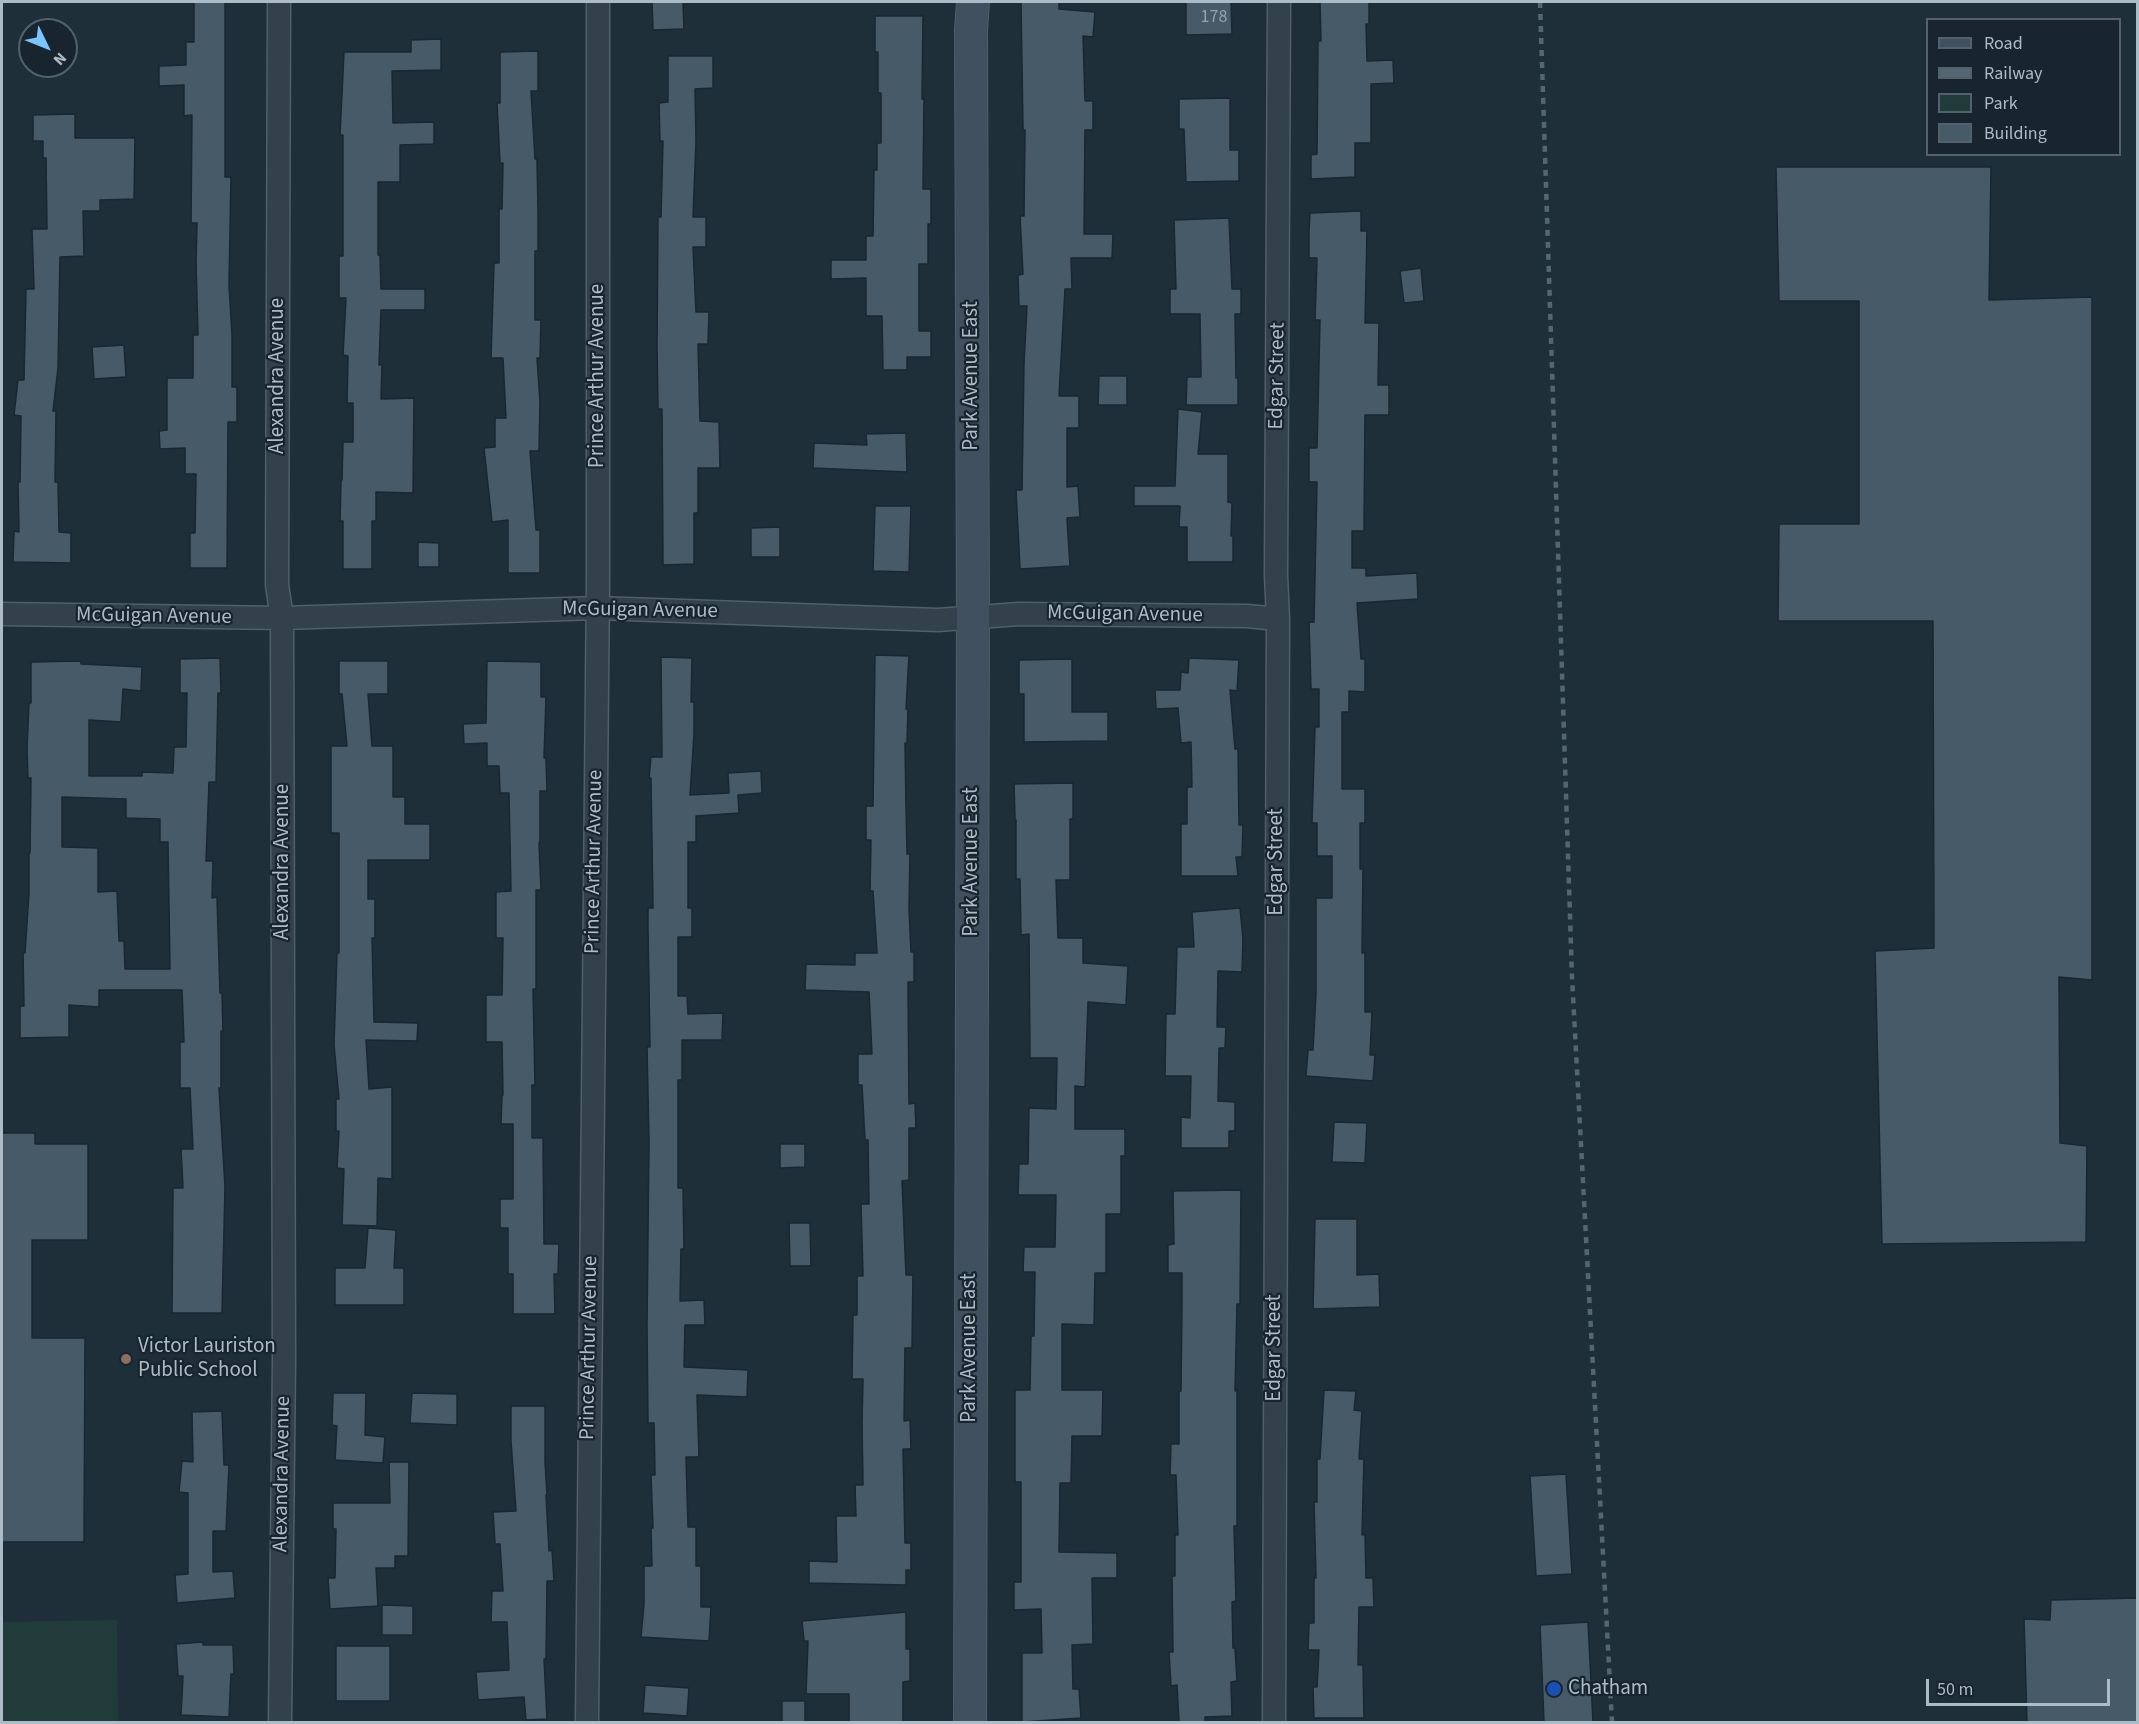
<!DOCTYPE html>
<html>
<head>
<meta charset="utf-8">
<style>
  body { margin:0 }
  #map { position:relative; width:2139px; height:1724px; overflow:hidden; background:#1e2f3a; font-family:"Source Sans 3",sans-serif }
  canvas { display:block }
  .frame { position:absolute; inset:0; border:3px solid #acbcc7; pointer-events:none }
  .legend { position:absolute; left:1926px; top:18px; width:195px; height:138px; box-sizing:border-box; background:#18252f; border:2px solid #53616c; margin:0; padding:8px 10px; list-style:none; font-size:18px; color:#acbcc7 }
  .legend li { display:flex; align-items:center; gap:12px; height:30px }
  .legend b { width:30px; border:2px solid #53616c }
  .north { position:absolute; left:18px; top:18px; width:60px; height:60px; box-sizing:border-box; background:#18252f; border:2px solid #53616c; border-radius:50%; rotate:133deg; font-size:16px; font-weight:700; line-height:24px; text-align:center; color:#acbcc7 }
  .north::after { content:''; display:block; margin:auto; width:21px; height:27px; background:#7ac5ff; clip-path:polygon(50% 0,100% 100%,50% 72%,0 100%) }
  .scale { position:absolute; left:1926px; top:1679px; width:184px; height:27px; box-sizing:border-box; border:3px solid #acbcc7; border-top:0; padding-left:8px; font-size:18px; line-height:21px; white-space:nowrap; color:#acbcc7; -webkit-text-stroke:4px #18252f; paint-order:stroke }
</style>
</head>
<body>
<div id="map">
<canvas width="2139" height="1724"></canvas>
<div class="frame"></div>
<ul class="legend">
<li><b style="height:8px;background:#40505e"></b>Road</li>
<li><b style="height:8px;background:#536672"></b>Railway</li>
<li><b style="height:16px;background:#203b3a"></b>Park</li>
<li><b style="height:16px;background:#465a67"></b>Building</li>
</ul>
<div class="north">N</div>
<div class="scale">50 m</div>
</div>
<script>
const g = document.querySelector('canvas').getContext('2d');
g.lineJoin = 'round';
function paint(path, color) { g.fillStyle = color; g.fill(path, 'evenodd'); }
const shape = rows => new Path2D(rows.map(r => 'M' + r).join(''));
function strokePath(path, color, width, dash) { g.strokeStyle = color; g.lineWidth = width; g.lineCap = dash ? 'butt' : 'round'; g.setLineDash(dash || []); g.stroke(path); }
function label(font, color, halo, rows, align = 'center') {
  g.font = font + ' "Source Sans 3",sans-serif'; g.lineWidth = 4.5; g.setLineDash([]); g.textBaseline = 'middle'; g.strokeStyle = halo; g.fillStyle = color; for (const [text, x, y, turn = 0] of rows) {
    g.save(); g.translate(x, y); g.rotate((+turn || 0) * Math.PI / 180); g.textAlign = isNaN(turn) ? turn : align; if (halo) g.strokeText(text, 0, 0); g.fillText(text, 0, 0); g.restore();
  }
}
paint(shape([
  [117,1620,118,1722,2,1722,2,1622]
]), '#203b3a');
const building = shape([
  [194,2,225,2,225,177,231,177,229,285,232,335,232,387,237,387,237,422,228,422,227,568,190,568,190,533,195,533,196,474,185,474,185,448,160,449,159,431,167,430,167,378,193,378,193,335,198,335,196,262,197,223,191,223,192,115,184,116,184,85,159,86,159,66,186,65,186,42,194,42,194,2],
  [652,2,683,2,684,29,653,30,652,2],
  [1021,2,1059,2,1059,9,1095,12,1093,37,1083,36,1085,101,1093,101,1093,130,1085,130,1084,234,1113,234,1112,258,1071,258,1072,289,1065,289,1059,396,1079,396,1079,428,1067,428,1067,487,1078,486,1080,517,1067,518,1070,566,1020,569,1016,490,1022,490,1024,364,1027,306,1019,306,1018,275,1023,274,1020,216,1024,216,1025,130,1023,130,1021,2],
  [1186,2,1231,2,1232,34,1186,35,1186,2],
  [1320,2,1369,2,1369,24,1366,24,1367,61,1393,60,1394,83,1371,84,1371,143,1355,143,1355,177,1311,179,1311,155,1317,154,1318,41,1321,41,1320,2],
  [875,16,923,16,922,99,924,99,923,189,931,189,931,224,928,224,928,264,919,264,919,331,931,331,931,357,907,357,907,370,883,370,882,316,866,316,866,278,831,279,831,260,866,260,866,236,873,236,874,170,877,170,877,143,881,143,881,93,878,93,878,52,875,52,875,16],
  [441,39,441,70,392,71,393,123,434,122,434,144,400,145,400,182,378,182,378,255,380,255,381,289,425,289,425,310,381,310,379,365,382,365,381,399,414,398,413,493,376,492,376,521,372,521,372,569,343,569,343,521,340,521,341,480,342,480,343,442,353,442,353,403,347,403,348,356,343,355,346,298,339,298,339,256,343,256,343,135,340,135,344,52,411,52,411,40,441,39],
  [538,51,538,91,531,91,535,159,537,159,538,210,538,251,535,251,535,320,541,320,540,358,537,358,540,402,539,451,530,451,536,530,540,530,540,573,508,573,508,520,492,522,484,448,495,447,495,418,506,418,503,358,491,358,494,263,499,263,499,209,502,209,503,163,500,163,497,103,500,103,500,52,538,51],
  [668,56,713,56,713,88,695,89,696,141,693,217,706,217,706,247,693,247,696,312,709,312,708,344,698,344,700,421,719,422,720,468,698,468,698,513,694,513,694,564,663,565,662,409,658,409,657,345,658,217,661,217,663,141,660,141,659,103,668,102,668,56],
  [1230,98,1230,150,1239,150,1239,181,1186,182,1184,129,1179,129,1179,99,1230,98],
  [75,114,75,138,135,138,134,199,100,200,100,211,83,211,84,256,60,257,58,368,53,411,56,411,55,482,58,482,59,532,71,533,71,563,13,562,14,531,19,532,18,482,20,482,21,416,14,415,18,380,24,380,26,289,34,289,32,229,47,229,46,158,43,158,43,141,33,141,33,115,75,114],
  [1776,167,1991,167,1989,300,2092,297,2092,980,2059,977,2060,1143,2087,1146,2086,1242,1882,1244,1875,951,1934,948,1933,621,1778,621,1779,524,1859,524,1859,301,1779,301,1776,167],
  [1361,211,1361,231,1367,231,1365,323,1379,323,1378,385,1389,385,1389,415,1365,415,1364,531,1352,531,1352,568,1366,568,1366,576,1417,573,1418,599,1357,603,1361,659,1365,659,1365,692,1349,691,1349,712,1342,712,1342,789,1365,789,1365,823,1360,823,1360,869,1363,869,1362,953,1365,953,1365,1012,1372,1012,1370,1055,1375,1055,1373,1081,1306,1076,1308,1050,1313,1050,1316,993,1316,898,1332,898,1332,856,1317,856,1317,823,1312,823,1315,727,1319,727,1319,689,1311,689,1309,622,1314,622,1317,482,1309,482,1309,448,1317,448,1320,320,1315,320,1317,258,1309,258,1309,231,1310,213,1361,211],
  [1229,218,1232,289,1241,289,1241,314,1235,314,1236,378,1238,378,1238,405,1186,405,1187,377,1201,377,1200,314,1170,314,1170,289,1176,289,1174,220,1229,218],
  [1421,268,1424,301,1404,303,1400,271,1421,268],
  [124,345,126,377,94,379,92,347,124,345],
  [1099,376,1127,376,1127,405,1098,405,1099,376],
  [1178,409,1202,412,1198,454,1228,454,1228,502,1232,503,1231,536,1233,536,1233,562,1187,562,1187,527,1179,527,1180,506,1134,506,1134,486,1175,486,1178,409],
  [906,433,907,472,813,468,814,443,867,445,866,434,906,433],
  [875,506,911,506,909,572,873,571,875,506],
  [780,527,780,557,751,557,751,528,780,527],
  [418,542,439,543,439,567,418,567,418,542],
  [875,655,909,656,906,709,908,709,907,743,905,743,906,805,907,854,910,854,909,908,911,952,914,952,914,982,908,982,909,1104,915,1103,916,1128,909,1128,909,1180,902,1181,906,1275,913,1275,912,1348,905,1348,904,1421,910,1420,911,1449,903,1449,905,1543,911,1543,911,1570,906,1570,906,1585,809,1583,809,1561,837,1562,836,1516,856,1516,855,1485,863,1485,862,1422,863,1379,852,1379,853,1315,857,1315,857,1276,863,1276,861,1204,869,1204,868,1140,865,1140,862,1085,858,1085,858,1054,872,1054,869,992,805,990,806,964,855,965,855,953,877,953,873,891,870,891,871,840,866,840,866,806,873,806,875,655],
  [661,657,692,658,691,702,694,702,694,734,690,795,729,793,728,773,761,771,762,793,738,795,739,813,696,816,696,842,688,842,688,908,692,908,692,937,678,937,678,996,687,996,688,1014,723,1013,722,1040,682,1040,682,1080,678,1080,678,1188,683,1188,684,1249,681,1249,680,1301,704,1300,705,1325,685,1325,684,1367,748,1370,747,1397,697,1395,699,1457,686,1457,688,1527,696,1527,696,1566,701,1566,701,1607,711,1607,709,1641,641,1637,644,1604,644,1566,652,1566,651,1528,653,1528,651,1475,655,1475,654,1423,648,1423,647,1325,649,1141,647,1047,650,1047,648,928,648,908,653,908,651,778,649,778,651,757,662,757,661,657],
  [220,658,221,693,218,693,216,782,209,782,206,861,213,861,212,898,217,897,220,993,222,993,223,1031,221,1031,221,1088,219,1088,225,1187,222,1313,172,1313,173,1188,183,1188,181,1149,193,1149,190,1088,180,1088,180,1042,184,1042,182,990,99,990,99,1007,69,1005,69,1037,20,1038,20,1006,24,1006,23,953,25,953,29,893,29,853,30,853,31,778,28,778,27,749,29,703,31,703,31,662,81,661,81,664,142,667,141,691,123,689,121,722,89,720,89,776,142,776,142,772,173,773,174,747,186,747,187,693,180,693,180,659,220,658],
  [62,797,126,799,126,818,160,819,160,842,168,842,170,969,125,969,124,941,119,941,117,891,98,892,98,848,62,847,62,797],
  [1189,658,1239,660,1237,691,1230,690,1235,749,1238,749,1239,825,1243,825,1242,857,1236,857,1238,876,1181,876,1181,824,1187,824,1187,787,1192,787,1191,742,1181,743,1178,708,1156,709,1155,690,1180,690,1181,672,1188,673,1189,658],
  [1072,659,1072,712,1108,712,1108,741,1024,742,1024,694,1019,694,1019,660,1072,659],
  [339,661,388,661,388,694,368,694,372,746,393,746,393,797,405,797,405,824,430,824,430,860,368,860,368,899,375,899,375,938,372,938,374,1022,418,1023,417,1041,366,1040,369,1089,392,1087,392,1179,378,1178,377,1226,342,1225,344,1169,337,1168,339,1131,336,1131,336,1099,339,1099,334,1045,337,953,339,953,339,833,331,833,331,746,347,746,342,694,339,694,339,661],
  [487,661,541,662,541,697,546,697,544,758,546,758,547,791,540,791,540,843,539,843,541,890,536,890,536,989,533,989,535,1085,532,1085,532,1138,543,1138,544,1244,559,1244,558,1274,554,1274,555,1314,513,1314,513,1274,508,1274,508,1228,500,1228,500,1199,513,1199,513,1124,501,1124,502,1095,503,1095,502,1042,486,1042,486,995,502,995,503,938,496,938,496,892,511,891,509,793,500,793,499,766,487,766,487,743,464,744,463,724,486,723,487,661],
  [1073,783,1073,819,1070,819,1070,880,1056,880,1058,938,1083,938,1083,963,1128,966,1126,1005,1088,1002,1085,1087,1075,1086,1075,1129,1125,1129,1125,1156,1121,1156,1121,1214,1106,1214,1106,1273,1095,1273,1094,1325,1062,1324,1062,1390,1103,1390,1102,1436,1072,1436,1071,1483,1060,1483,1059,1552,1117,1553,1117,1578,1092,1578,1093,1644,1072,1645,1073,1689,1079,1689,1081,1718,1022,1722,1022,1653,1042,1653,1041,1609,1014,1610,1014,1582,1021,1582,1021,1482,1015,1482,1015,1390,1030,1390,1031,1336,1034,1336,1035,1272,1023,1272,1024,1247,1055,1247,1056,1195,1018,1195,1019,1164,1028,1164,1029,1108,1056,1109,1057,1058,1030,1058,1029,934,1021,935,1020,879,1016,879,1016,820,1015,820,1014,784,1073,783],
  [1240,908,1243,939,1242,972,1218,971,1217,1027,1226,1027,1225,1048,1219,1048,1218,1101,1235,1102,1235,1131,1229,1131,1229,1148,1181,1148,1181,1117,1190,1118,1191,1076,1165,1076,1166,1014,1175,1014,1177,947,1194,947,1192,912,1240,908],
  [1334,1122,1367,1123,1365,1163,1332,1162,1334,1122],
  [2,1133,35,1133,35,1144,88,1144,88,1240,32,1240,32,1338,85,1338,84,1542,2,1542,2,1133],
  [780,1144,805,1144,805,1167,780,1168,780,1144],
  [1241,1190,1240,1304,1237,1304,1235,1391,1237,1390,1237,1526,1234,1526,1236,1601,1232,1602,1233,1648,1235,1648,1237,1681,1231,1682,1232,1716,1205,1717,1205,1722,1179,1722,1177,1685,1171,1686,1169,1652,1173,1652,1172,1576,1175,1576,1175,1535,1178,1535,1176,1475,1170,1475,1171,1444,1179,1444,1179,1391,1181,1391,1182,1303,1182,1273,1168,1273,1168,1245,1174,1244,1173,1191,1241,1190],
  [1315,1219,1357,1219,1357,1275,1379,1274,1380,1307,1313,1309,1315,1219],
  [789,1223,810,1223,811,1266,790,1266,789,1223],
  [368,1228,396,1230,394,1268,404,1268,404,1305,335,1305,335,1268,365,1268,368,1228],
  [1324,1390,1356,1391,1354,1410,1362,1411,1359,1459,1364,1459,1362,1535,1365,1534,1366,1578,1373,1578,1374,1607,1359,1607,1358,1665,1363,1665,1364,1718,1314,1718,1313,1687,1317,1687,1319,1650,1308,1650,1309,1623,1314,1623,1314,1578,1316,1578,1314,1502,1317,1502,1317,1459,1320,1459,1324,1390],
  [333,1393,366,1393,365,1435,385,1437,383,1463,335,1460,337,1426,332,1425,333,1393],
  [412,1393,457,1394,457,1425,410,1423,412,1393],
  [511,1406,545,1406,545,1461,547,1495,546,1495,549,1551,552,1550,554,1581,547,1581,546,1659,544,1659,547,1719,526,1720,524,1697,478,1700,476,1672,509,1670,507,1622,491,1622,492,1591,503,1591,500,1544,495,1544,493,1512,516,1511,511,1441,511,1406],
  [222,1411,224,1465,229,1465,226,1531,213,1531,213,1572,233,1571,235,1598,177,1603,175,1575,188,1574,188,1493,179,1492,182,1461,193,1462,192,1412,222,1411],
  [389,1462,409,1462,408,1556,395,1556,395,1568,376,1568,378,1606,330,1609,328,1578,335,1578,336,1529,333,1529,333,1503,390,1503,389,1462],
  [1566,1474,1572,1574,1536,1576,1530,1476,1566,1474],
  [2138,1598,2138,1722,2027,1722,2024,1619,2050,1620,2051,1600,2138,1598],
  [382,1605,413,1606,413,1635,382,1635,382,1605],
  [906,1612,906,1649,910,1649,910,1681,903,1682,903,1722,849,1722,849,1694,806,1694,808,1641,804,1641,802,1621,906,1612],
  [1588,1622,1593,1722,1544,1722,1540,1625,1588,1622],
  [203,1642,203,1645,233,1645,234,1674,231,1674,229,1717,181,1715,183,1676,178,1676,176,1644,203,1642],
  [336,1646,390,1646,390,1701,336,1701,336,1646],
  [645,1685,689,1688,687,1716,643,1713,645,1685],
  [782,1701,805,1701,805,1722,782,1722,782,1701]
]);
paint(building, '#465a67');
strokePath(building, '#1a2731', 1.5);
const minor = shape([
  [279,2,277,585,282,618,284,1360,280,1722],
  [2,614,282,618,598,608,938,620,1019,614,1247,616,1278,619],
  [587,1722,598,580,598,2],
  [1274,1722,1278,619,1276,575,1279,2]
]);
const secondary = shape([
  [970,1722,973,616,971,30,973,2]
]);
strokePath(minor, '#505f68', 25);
strokePath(secondary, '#505f68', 34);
strokePath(minor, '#32414b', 22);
strokePath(secondary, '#40505e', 32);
strokePath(shape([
  [1540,2,1572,977,1612,1722]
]), '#536672', 4.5, [6, 6]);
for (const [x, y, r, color] of [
  [126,1359,6,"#8d6e63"],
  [1554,1689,8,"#1a4fb4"]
]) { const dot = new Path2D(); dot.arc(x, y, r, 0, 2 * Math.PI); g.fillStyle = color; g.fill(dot); strokePath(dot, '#18252f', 2); }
label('18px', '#92a4af', null, [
  ["178",1214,18]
]);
label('21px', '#acbcc7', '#18252f', [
  ["Alexandra Avenue",278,376,-90],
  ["Prince Arthur Avenue",598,376,-90],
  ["Park Avenue East",972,376,-90],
  ["Edgar Street",1278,376,-89],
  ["McGuigan Avenue",640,611,1],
  ["McGuigan Avenue",1125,615,1],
  ["McGuigan Avenue",154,617,1],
  ["Alexandra Avenue",283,862,-90],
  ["Prince Arthur Avenue",595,862,-89],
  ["Park Avenue East",972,862,-90],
  ["Edgar Street",1277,862,-90],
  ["Prince Arthur Avenue",590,1348,-89],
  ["Park Avenue East",970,1348,-90],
  ["Edgar Street",1275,1348,-90],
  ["Alexandra Avenue",283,1474,-89]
]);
label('21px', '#acbcc7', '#18252f', [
  ["Victor Lauriston",138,1347],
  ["Public School",138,1371],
  ["Chatham",1568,1689]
], 'left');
</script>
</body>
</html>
